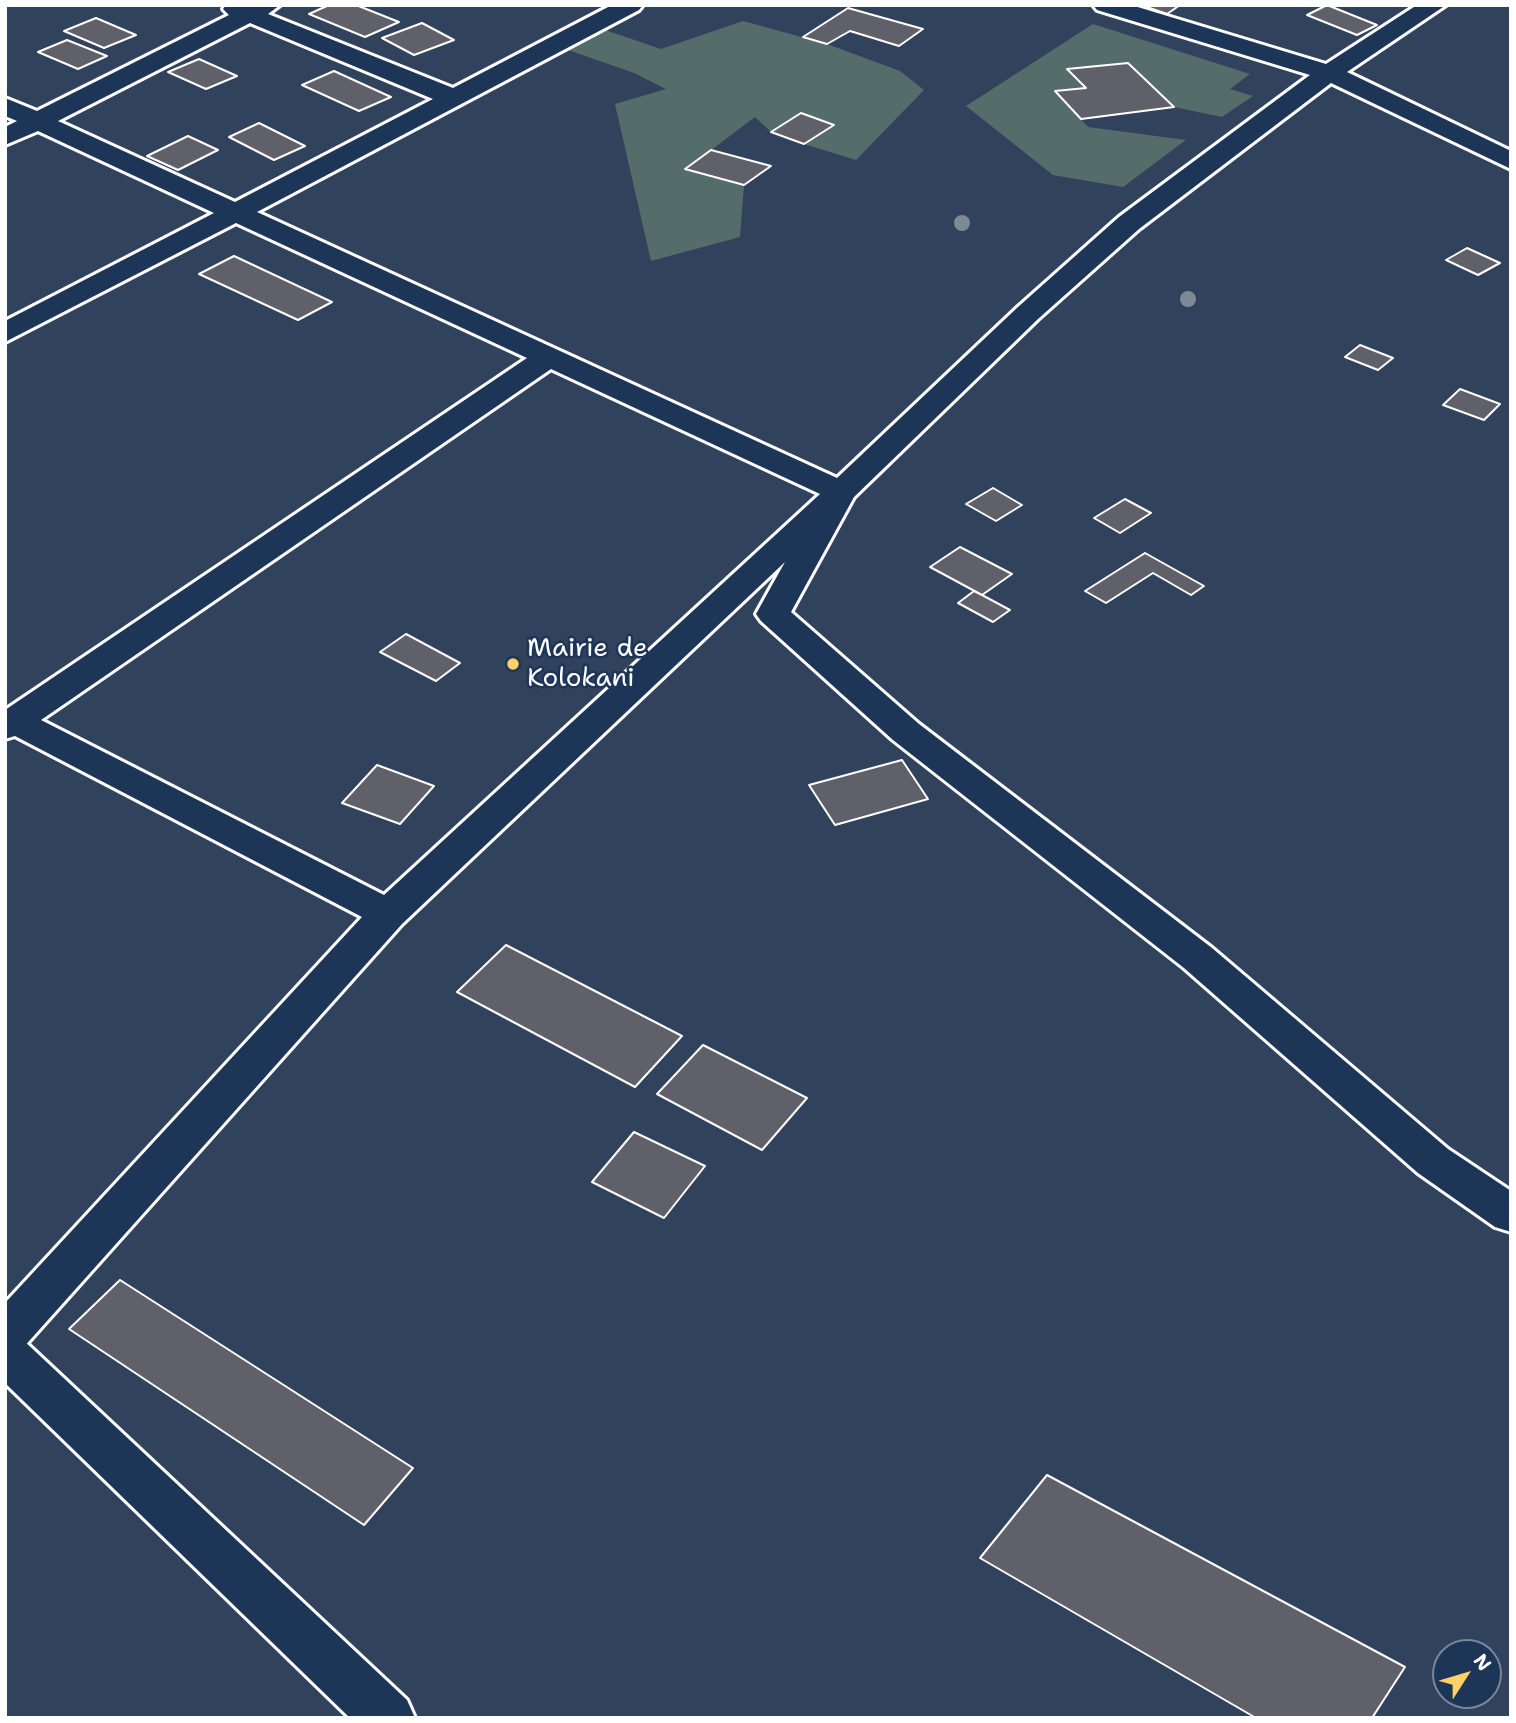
<!DOCTYPE html>
<html>
<head>
<meta charset="utf-8">
<style>
  body { margin:0 }
  #map { position:relative; width:1516px; height:1723px; overflow:hidden; background:#31425d; font-family:"Shantell Sans",sans-serif }
  canvas { display:block }
  .frame { position:absolute; inset:0; border:7px solid #fff; pointer-events:none }
  .north { position:absolute; left:1432px; top:1639px; width:70px; height:70px; box-sizing:border-box; background:#1d3557; border:2px solid #77869a; border-radius:50%; rotate:53deg; font-size:19px; font-weight:700; line-height:28px; text-align:center; color:#fff }
  .north::after { content:''; display:block; margin:auto; width:24px; height:32px; background:#ffd166; clip-path:polygon(50% 0,100% 100%,50% 72%,0 100%) }
</style>
</head>
<body>
<div id="map">
<canvas width="1516" height="1723"></canvas>
<div class="frame"></div>
<div class="north">N</div>
</div>
<script>
const g = document.querySelector('canvas').getContext('2d');
g.lineJoin = 'round';
function paint(path, color) { g.fillStyle = color; g.fill(path, 'evenodd'); }
const shape = rows => new Path2D(rows.map(r => 'M' + r).join(''));
function strokePath(path, color, width, dash) { g.strokeStyle = color; g.lineWidth = width; g.lineCap = dash ? 'butt' : 'round'; g.setLineDash(dash || []); g.stroke(path); }
function label(font, color, halo, rows, align = 'center') {
  g.font = font + ' "Shantell Sans",sans-serif'; g.lineWidth = 5; g.setLineDash([]); g.textBaseline = 'middle'; g.strokeStyle = halo; g.fillStyle = color; for (const [text, x, y, turn = 0] of rows) {
    g.save(); g.translate(x, y); g.rotate((+turn || 0) * Math.PI / 180); g.textAlign = isNaN(turn) ? turn : align; if (halo) g.strokeText(text, 0, 0); g.fillText(text, 0, 0); g.restore();
  }
}
paint(shape([
  [743,21,827,44,900,71,924,90,856,160,804,144,833,125,801,113,771,132,755,117,686,169,744,185,740,237,651,261,615,104,666,89,634,73,568,50,605,30,661,49],
  [1093,24,1250,74,1230,89,1253,96,1222,117,1174,107,1128,63,1067,69,1086,88,1056,92,1088,127,1186,140,1123,187,1053,175,966,106]
]), '#556d6a');
const building = shape([
  [329,5,356,5,399,22,365,37,309,14,329,5],
  [1141,5,1180,5,1167,14,1141,5],
  [1327,5,1377,25,1357,35,1307,15,1327,5],
  [848,8,923,29,899,46,850,31,827,44,803,37,848,8],
  [96,18,136,35,104,48,64,31,96,18],
  [422,23,454,40,414,55,382,38,422,23],
  [67,40,107,56,78,69,38,52,67,40],
  [199,59,237,76,206,89,168,72,199,59],
  [1128,63,1174,107,1081,119,1055,91,1086,88,1067,69,1128,63],
  [334,71,391,97,359,111,302,85,334,71],
  [801,113,834,125,804,144,771,132,801,113],
  [259,123,305,146,274,160,229,137,259,123],
  [188,136,218,150,178,170,147,156,188,136],
  [711,150,771,166,744,185,685,169,711,150],
  [1467,248,1500,263,1478,275,1446,260,1467,248],
  [234,256,332,302,298,320,199,274,234,256],
  [1360,345,1393,358,1378,370,1345,357,1360,345],
  [1460,389,1500,404,1484,420,1443,405,1460,389],
  [993,488,1022,505,996,521,966,504,993,488],
  [1125,499,1151,513,1120,533,1094,518,1125,499],
  [960,547,1012,574,982,595,930,567,960,547],
  [1145,553,1204,586,1191,595,1153,573,1106,603,1085,591,1145,553],
  [974,591,982,595,1010,610,993,622,958,603,974,591],
  [406,634,460,663,436,681,380,652,406,634],
  [902,760,928,799,835,825,809,785,902,760],
  [377,765,434,786,400,824,342,803,377,765],
  [506,945,682,1036,635,1087,457,992,506,945],
  [703,1045,807,1098,762,1150,657,1094,703,1045],
  [634,1132,705,1166,664,1218,592,1182,634,1132],
  [120,1280,413,1468,364,1525,69,1329,120,1280],
  [1047,1475,1405,1667,1372,1718,1256,1718,980,1558,1047,1475]
]);
paint(building, '#60606a');
strokePath(building, '#fff', 2);
const minor = shape([
  [226,5,280,5,268,14,453,88,612,5,643,5,639,10,257,212,837,478,1018,307,1119,217,1310,75,1097,10,1093,5,1131,5,1326,64,1417,5,1446,5,1347,72,1511,151,1511,169,1331,83,1139,229,1038,319,854,497,791,612,919,724,1212,948,1448,1149,1511,1191,1511,1232,1495,1227,1418,1173,1184,968,893,740,761,621,756,614,785,562,402,924,22,1349,5,1355,5,1303,362,917,15,736,5,739,5,710,527,358,236,223,5,342,5,321,214,213,38,131,5,145,5,127,17,121,5,116,5,98,37,111,229,15,223,9,226,5],
  [250,23,433,99,235,202,58,121,250,23],
  [551,369,820,494,384,895,41,720,551,369]
]);
const tertiary = shape([
  [5,1333,22,1339,407,1700,415,1718,350,1718,5,1383,5,1333]
]);
strokePath(minor, '#fff', 6);
strokePath(tertiary, '#fff', 6);
paint(minor, '#1d3557');
paint(tertiary, '#1d3557');
g.fillStyle = '#7d8a95';
for (const [x, y] of [
  [962,223],
  [1188,299]
]) { g.beginPath(); g.arc(x, y, 8, 0, 2 * Math.PI); g.fill(); }
for (const [x, y, r, color] of [
  [513,664,7,"#ffd166"]
]) { const dot = new Path2D(); dot.arc(x, y, r, 0, 2 * Math.PI); g.fillStyle = color; g.fill(dot); strokePath(dot, '#1d3557', 2.5); }
label('26px', '#fff', '#1d3557', [
  ["Mairie de",527,649],
  ["Kolokani",527,679]
], 'left');
</script>
</body>
</html>
